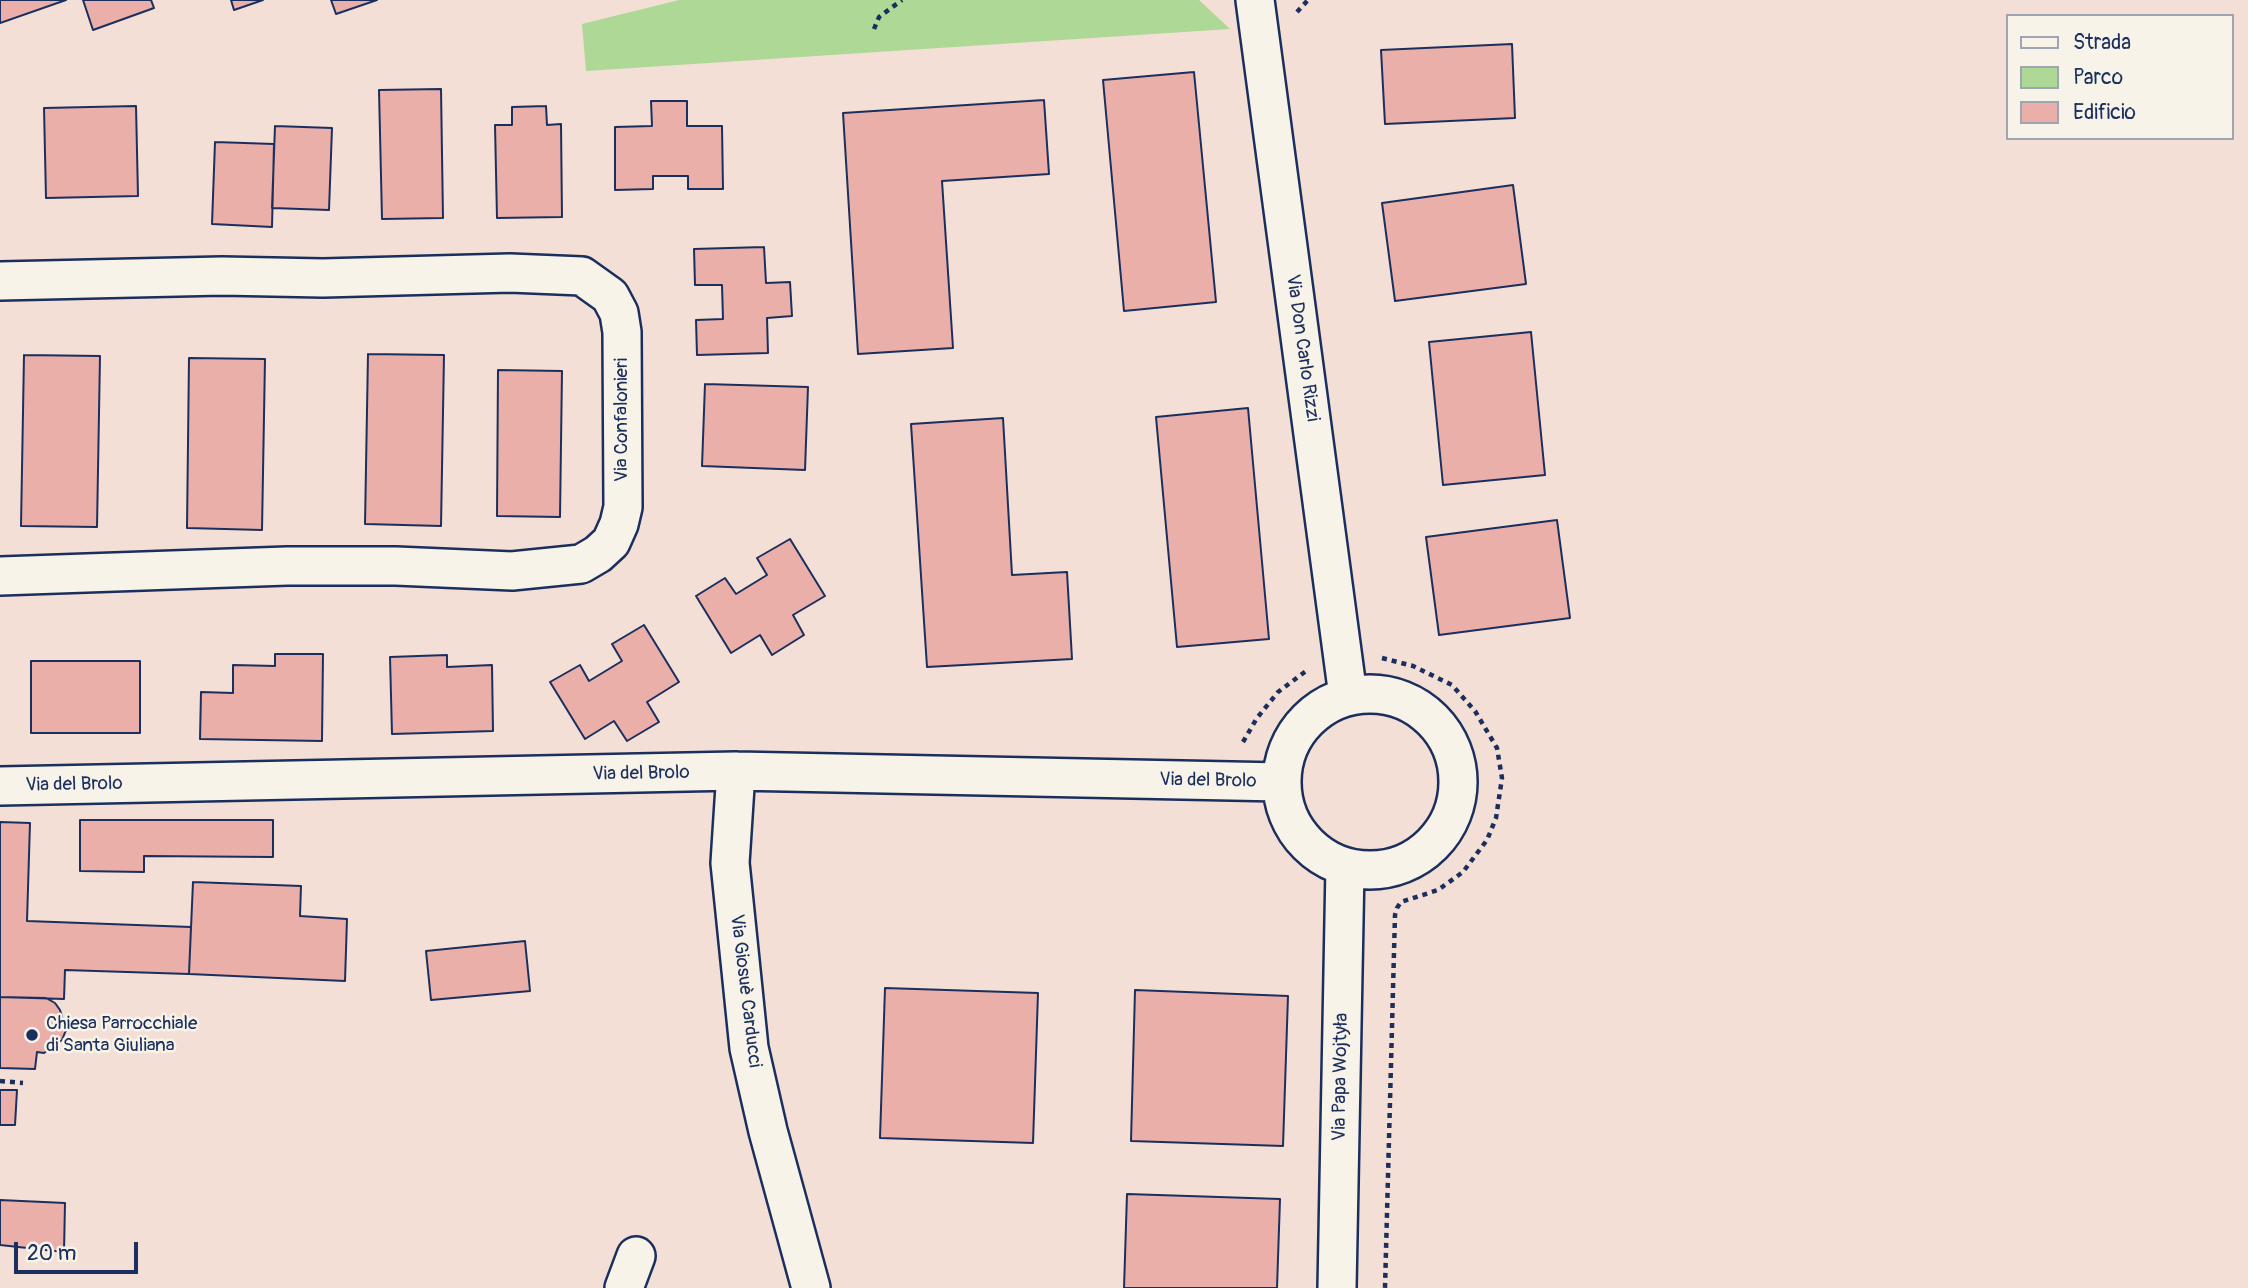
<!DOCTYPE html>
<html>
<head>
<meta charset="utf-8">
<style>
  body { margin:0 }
  #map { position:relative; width:2248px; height:1288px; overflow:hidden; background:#f3dfd5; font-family:Pangolin,sans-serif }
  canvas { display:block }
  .legend { position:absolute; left:2006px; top:14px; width:228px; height:126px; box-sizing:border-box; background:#f7f3e8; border:2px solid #9fa5b1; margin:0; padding:9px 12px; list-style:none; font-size:21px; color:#1b2f5e }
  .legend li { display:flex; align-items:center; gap:14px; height:35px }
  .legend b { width:35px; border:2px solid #9fa5b1 }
  .scale { position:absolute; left:14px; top:1242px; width:124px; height:32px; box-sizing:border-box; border:4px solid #1b2f5e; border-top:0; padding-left:9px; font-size:21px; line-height:24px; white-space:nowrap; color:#1b2f5e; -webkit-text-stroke:5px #f7f3e8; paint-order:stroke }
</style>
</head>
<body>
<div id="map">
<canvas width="2248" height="1288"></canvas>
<ul class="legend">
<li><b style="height:9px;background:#f7f3e8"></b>Strada</li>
<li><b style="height:19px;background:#add896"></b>Parco</li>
<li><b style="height:19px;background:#eaafa9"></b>Edificio</li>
</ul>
<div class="scale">20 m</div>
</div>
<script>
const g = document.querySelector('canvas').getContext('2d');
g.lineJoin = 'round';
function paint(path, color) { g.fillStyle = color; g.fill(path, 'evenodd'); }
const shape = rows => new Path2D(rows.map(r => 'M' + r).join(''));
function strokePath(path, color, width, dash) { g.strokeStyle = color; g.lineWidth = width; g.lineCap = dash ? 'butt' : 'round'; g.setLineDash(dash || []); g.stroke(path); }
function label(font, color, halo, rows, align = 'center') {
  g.font = font + ' Pangolin,sans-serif'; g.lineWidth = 5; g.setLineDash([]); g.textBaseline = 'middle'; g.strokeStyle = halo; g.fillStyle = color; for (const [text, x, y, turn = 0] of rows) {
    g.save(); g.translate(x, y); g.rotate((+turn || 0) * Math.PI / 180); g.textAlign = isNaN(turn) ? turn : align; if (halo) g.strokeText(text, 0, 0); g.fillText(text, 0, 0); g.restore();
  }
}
paint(shape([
  [679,0,1199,0,1230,29,586,71,582,24]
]), '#add896');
const building = shape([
  [0,0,66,0,0,23,0,0],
  [83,0,151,0,154,8,93,30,83,0],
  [231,0,263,0,234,10,231,0],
  [331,0,377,0,336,14,331,0],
  [1512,44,1515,118,1385,124,1381,50,1512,44],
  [1194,72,1216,302,1124,311,1103,80,1194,72],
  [441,89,443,218,382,219,379,90,441,89],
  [1044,100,1049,174,942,181,953,348,858,354,843,113,1044,100],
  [651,101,687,101,687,126,722,126,723,189,688,189,688,176,653,176,653,189,615,190,615,127,652,126,651,101],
  [136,106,138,196,46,198,44,108,136,106],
  [546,106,547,125,561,124,562,217,497,218,495,125,512,125,512,107,546,106],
  [275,126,332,128,329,210,272,208,275,126],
  [215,142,274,144,272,227,212,224,215,142],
  [1513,185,1526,284,1395,301,1382,203,1513,185],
  [764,247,766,283,790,282,792,316,767,318,768,353,697,355,696,320,723,319,722,285,695,285,694,249,764,247],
  [1531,332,1545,475,1443,485,1429,342,1531,332],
  [368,354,444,355,441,526,365,524,368,354],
  [24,355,100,356,97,527,21,526,24,355],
  [189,358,265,359,262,530,187,528,189,358],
  [498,370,562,371,560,517,497,516,498,370],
  [705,384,808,387,805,470,702,466,705,384],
  [1248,408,1269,639,1177,647,1156,417,1248,408],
  [1003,418,1012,575,1067,572,1072,659,927,667,911,424,1003,418],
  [1557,520,1570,618,1439,635,1426,537,1557,520],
  [790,539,825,596,793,615,804,635,772,655,760,635,731,653,696,596,725,578,736,594,767,575,757,558,790,539],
  [644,625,679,682,647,702,659,722,627,741,614,721,585,739,550,682,580,665,589,681,622,661,612,644,644,625],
  [275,654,323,654,322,741,200,739,201,692,233,693,233,665,275,666,275,654],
  [447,655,447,667,492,665,493,731,392,734,390,657,447,655],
  [31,661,140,661,140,733,31,733,31,661],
  [80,820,273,820,273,857,144,856,144,872,80,871,80,820],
  [0,822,30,823,27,921,191,927,189,974,65,970,64,999,0,997,0,822],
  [193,882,301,886,300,916,347,919,345,981,189,974,193,882],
  [525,941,530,991,431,1000,426,951,525,941],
  [885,988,1038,993,1033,1143,880,1138,885,988],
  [1135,990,1288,996,1283,1146,1131,1141,1135,990],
  [0,997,46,998,55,1003,60,1010,66,1030,62,1040,44,1053,37,1052,35,1069,0,1068,0,997],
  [0,1090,17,1090,15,1125,0,1125,0,1090],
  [1127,1194,1280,1199,1277,1288,1124,1288,1127,1194],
  [0,1200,65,1203,64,1252,0,1245,0,1200]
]);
paint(building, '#eaafa9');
strokePath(building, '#1b2f5e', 2);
const street = shape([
  [1255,0,1348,696],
  [0,281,222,276,323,278,510,273,582,276,610,296,619,313,622,332,623,507,619,524,611,542,598,554,581,564,512,571,396,566,287,566,0,576],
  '1282 782a88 88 0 1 1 176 0a88 88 0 1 1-176 0Z',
  [736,771,730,863,749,1048,768,1131,811,1288],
  [0,786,736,771,1281,782],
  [624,1288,636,1256],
  [1337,1288,1345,867]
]);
strokePath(street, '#1b2f5e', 42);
strokePath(shape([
  [1297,12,1308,0],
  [874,29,879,17,902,0],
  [1382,658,1413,666,1452,685,1475,711,1497,748,1502,778,1496,818,1487,840,1463,872,1438,890,1401,902,1397,908,1395,915,1385,1288],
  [1243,742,1257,718,1278,692,1306,671],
  [0,1081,23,1083]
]), '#1b2f5e', 4.5, [5, 5]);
strokePath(street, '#f7f3e8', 37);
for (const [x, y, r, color] of [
  [32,1035,7,"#1b2f5e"]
]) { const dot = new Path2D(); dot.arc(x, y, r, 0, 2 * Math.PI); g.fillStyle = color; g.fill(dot); strokePath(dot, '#f7f3e8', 2.5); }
label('19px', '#1b2f5e', '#f7f3e8', [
  ["Via Don Carlo Rizzi",1302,348,82],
  ["Via Confalonieri",622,420,-90],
  ["Via del Brolo",641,774,-1],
  ["Via del Brolo",1208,781,1],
  ["Via del Brolo",74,785,-1],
  ["Via Giosuè Carducci",745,991,83],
  ["Via Papa Wojtyła",1341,1077,-89]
]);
label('19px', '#1b2f5e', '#f7f3e8', [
  ["Chiesa Parrocchiale",46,1024],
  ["di Santa Giuliana",46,1046]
], 'left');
</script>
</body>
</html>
